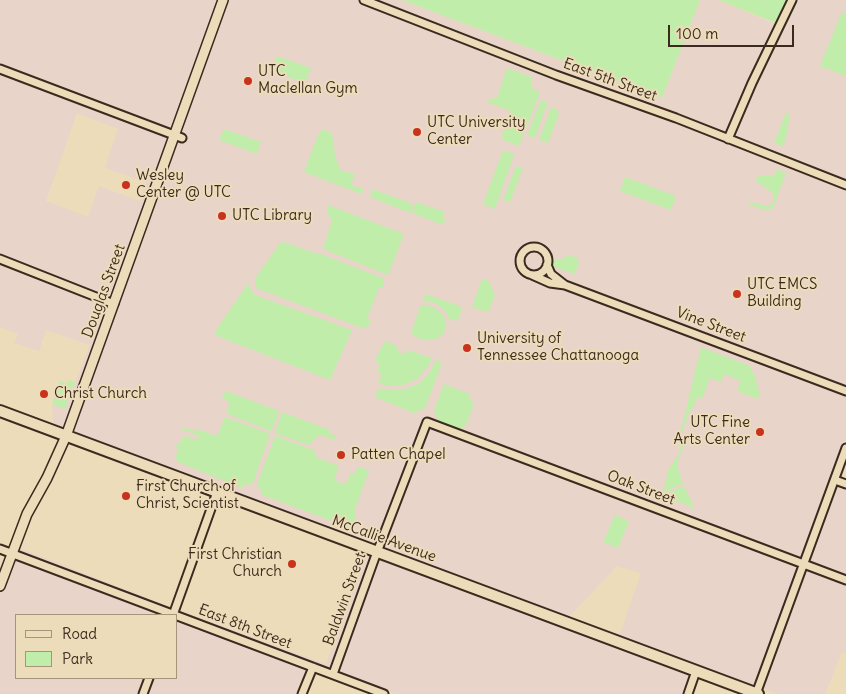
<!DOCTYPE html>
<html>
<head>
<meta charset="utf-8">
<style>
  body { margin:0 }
  #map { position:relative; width:846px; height:694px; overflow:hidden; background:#eddcb9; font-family:Delius,sans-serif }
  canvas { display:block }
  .legend { position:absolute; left:15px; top:614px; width:162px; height:65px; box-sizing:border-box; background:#eddcb9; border:1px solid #a6957b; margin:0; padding:6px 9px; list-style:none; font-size:15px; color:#3b2a1e }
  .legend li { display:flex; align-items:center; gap:10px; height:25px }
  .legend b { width:25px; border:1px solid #a6957b }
  .scale { position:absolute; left:668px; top:25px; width:126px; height:22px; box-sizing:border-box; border:2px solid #3b2a1e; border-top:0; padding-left:6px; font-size:15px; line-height:18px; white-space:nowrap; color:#3b2a1e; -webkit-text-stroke:4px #eddcb9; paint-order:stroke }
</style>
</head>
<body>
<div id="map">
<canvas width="846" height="694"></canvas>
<ul class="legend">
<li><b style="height:6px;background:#eddcb9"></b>Road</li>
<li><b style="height:14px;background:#c0edaa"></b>Park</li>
</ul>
<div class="scale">100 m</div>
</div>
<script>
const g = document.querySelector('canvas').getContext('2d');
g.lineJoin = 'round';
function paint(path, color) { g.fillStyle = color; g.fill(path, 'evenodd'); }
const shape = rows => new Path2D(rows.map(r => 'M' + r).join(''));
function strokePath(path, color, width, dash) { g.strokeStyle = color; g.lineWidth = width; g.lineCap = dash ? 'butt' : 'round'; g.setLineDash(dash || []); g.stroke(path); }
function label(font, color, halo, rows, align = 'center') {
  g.font = font + ' Delius,sans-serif'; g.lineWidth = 4; g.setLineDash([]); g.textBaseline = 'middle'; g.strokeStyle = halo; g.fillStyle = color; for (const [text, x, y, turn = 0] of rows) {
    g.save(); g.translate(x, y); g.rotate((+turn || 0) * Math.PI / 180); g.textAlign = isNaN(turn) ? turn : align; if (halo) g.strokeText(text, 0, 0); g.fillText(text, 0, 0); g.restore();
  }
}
paint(shape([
  [0,0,402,0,662,98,700,0,718,0,780,26,793,0,846,0,846,439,831,483,846,488,846,653,842,652,825,694,778,694,694,663,682,694,396,694,309,661,296,694,0,694,0,568,9,544,165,605,326,664,366,554,54,437,52,404,65,408,90,345,46,330,39,351,14,343,18,334,0,327],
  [77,113,118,129,105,168,146,182,140,201,99,186,88,217,46,201],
  [617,566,641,573,620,634,569,617],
  [16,615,176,615,176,678,16,678]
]), '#e8d4c9');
paint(shape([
  [402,0,700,0,662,98],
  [719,0,788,0,776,23],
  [842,12,846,14,846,76,820,66],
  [277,56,311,68,305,83,272,71],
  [507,68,532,77,532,87,534,90,540,93,519,146,501,139,511,111,487,102,489,99,497,98],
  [541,100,548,102,535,138,527,135],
  [552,107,556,109,559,114,548,143,539,140,551,108],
  [786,113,790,114,786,138,783,146,774,143],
  [224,129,261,142,257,154,219,140],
  [323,129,332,133,335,154,340,170,355,174,351,185,364,189,362,194,304,172,318,135],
  [503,150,514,154,495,209,483,204],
  [516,166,523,168,510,202,503,200],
  [777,169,786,173,774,206,771,209,764,210,748,204,749,203,751,202,766,206,770,205,773,203,774,199,774,195,772,192,756,181,756,179,759,176,772,175,775,174],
  [625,177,676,196,671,210,620,191],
  [372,189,413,204,410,213,370,197],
  [416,202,445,212,443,218,446,219,445,222,440,224,412,213],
  [328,205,404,234,388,275,323,249,332,220,328,215],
  [284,242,317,254,318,253,383,278,384,282,383,288,379,287,367,319,371,320,368,326,362,328,256,288,255,280,256,277,280,243],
  [569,255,578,258,579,262,575,274,554,267,552,265,554,260,562,259],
  [482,279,489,281,495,295,488,312,472,307],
  [249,282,250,288,255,295,352,330,330,380,217,336,216,334,216,330],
  [426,294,462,307,458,321,448,318,447,314,444,310,438,305,429,301,425,301,422,302],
  [421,305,427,305,435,308,441,313,445,319,446,326,445,331,441,336,436,339,430,340,421,339,414,336,411,333],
  [385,341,397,346,398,352,400,353,404,354,406,353,408,350,432,358,428,366,417,379,403,385,388,386,378,383,382,374,377,372,380,364,375,361,380,350,381,350],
  [701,347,750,366,757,380,756,383,760,393,758,399,737,391,741,381,724,374,721,382,710,378,702,399,697,397,692,410,690,410,679,441,683,444,683,447,678,461,678,467,679,473,683,483,661,494,665,486,668,470,680,452,680,446,677,441,683,422],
  [436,360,442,363,425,408,414,413,375,397,379,388,391,390,401,390,416,385,424,379,430,372],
  [69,380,75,382,65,409,52,404,60,381,67,383],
  [444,384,470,394,469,397,470,400,474,403,467,423,461,429,439,422,434,411],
  [226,391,279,411,272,430,270,431,228,414,227,410,230,402,222,399],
  [282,412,330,430,330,433,335,436,336,438,335,440,320,435,316,437,309,445,275,433],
  [225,417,270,434,253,483,251,485,246,483,245,486,243,486,242,488,178,462,178,460,175,458,178,451,176,445,181,442,182,437,186,436,197,440,199,436,187,431,182,431,182,430,185,428,197,431,198,429,217,436],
  [275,436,316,451,315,457,339,466,334,480,346,484,350,474,354,475,357,467,369,470,354,512,356,513,353,527,352,526,351,528,262,495,261,493,262,489,258,488,257,485],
  [684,486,693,505,693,509,691,509,692,507,678,501,675,503,660,497],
  [615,515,629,521,618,548,603,542]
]), '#c0edaa');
const minor = shape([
  [364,0,556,75,676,118,846,185],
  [0,69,182,138],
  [728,139,752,83,792,0],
  '520 261a14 14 0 1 1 28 0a14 14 0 1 1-28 0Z',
  [0,259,114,304],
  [547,265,551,274,565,285,846,391],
  [532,275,550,283,565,285],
  [835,480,846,484],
  [0,549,384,694],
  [173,615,217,492],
  [333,674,374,560,427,422,846,580],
  [143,694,149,678],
  [302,694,313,667],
  [688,694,696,671],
  [756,694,846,448]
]);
const tertiary = shape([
  [0,586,27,514,47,478,66,436,223,0]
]);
const secondary = shape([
  [0,411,758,694]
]);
strokePath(minor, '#3b2a1e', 11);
strokePath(tertiary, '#3b2a1e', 12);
strokePath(secondary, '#3b2a1e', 14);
strokePath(minor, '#eddcb9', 7);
strokePath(tertiary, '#eddcb9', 9);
strokePath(secondary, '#eddcb9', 10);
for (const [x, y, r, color] of [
  [248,81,5,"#c8321e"],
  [417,132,5,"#c8321e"],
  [126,185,5,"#c8321e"],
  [222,216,5,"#c8321e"],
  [737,294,5,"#c8321e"],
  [467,348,5,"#c8321e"],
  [44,394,5,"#c8321e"],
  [760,432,5,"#c8321e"],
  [341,455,5,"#c8321e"],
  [126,496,5,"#c8321e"],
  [292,564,5,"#c8321e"]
]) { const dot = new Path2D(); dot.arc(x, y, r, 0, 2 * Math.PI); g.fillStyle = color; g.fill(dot); strokePath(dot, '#eddcb9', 2); }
label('15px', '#3b2a1e', '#eddcb9', [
  ["UTC",258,72],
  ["Maclellan Gym",258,89],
  ["UTC University",427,123],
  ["Center",427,140],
  ["Wesley",136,176],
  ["Center @ UTC",136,193],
  ["UTC Library",232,216],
  ["UTC EMCS",747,285],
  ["Building",747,302],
  ["University of",477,339],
  ["Tennessee Chattanooga",477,356],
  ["Christ Church",54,394],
  ["UTC Fine",750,423,"right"],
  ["Arts Center",750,440,"right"],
  ["Patten Chapel",351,455],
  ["First Church of",136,487],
  ["Christ, Scientist",136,504],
  ["First Christian",282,555,"right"],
  ["Church",282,572,"right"]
], 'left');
label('15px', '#3b2a1e', '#eddcb9', [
  ["East 5th Street",610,80,20],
  ["Douglas Street",104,291,-70],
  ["Vine Street",711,325,21],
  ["Oak Street",641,488,21],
  ["McCallie Avenue",384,539,20],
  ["Baldwin Street",345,599,-70],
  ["East 8th Street",245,627,21]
]);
</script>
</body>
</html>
